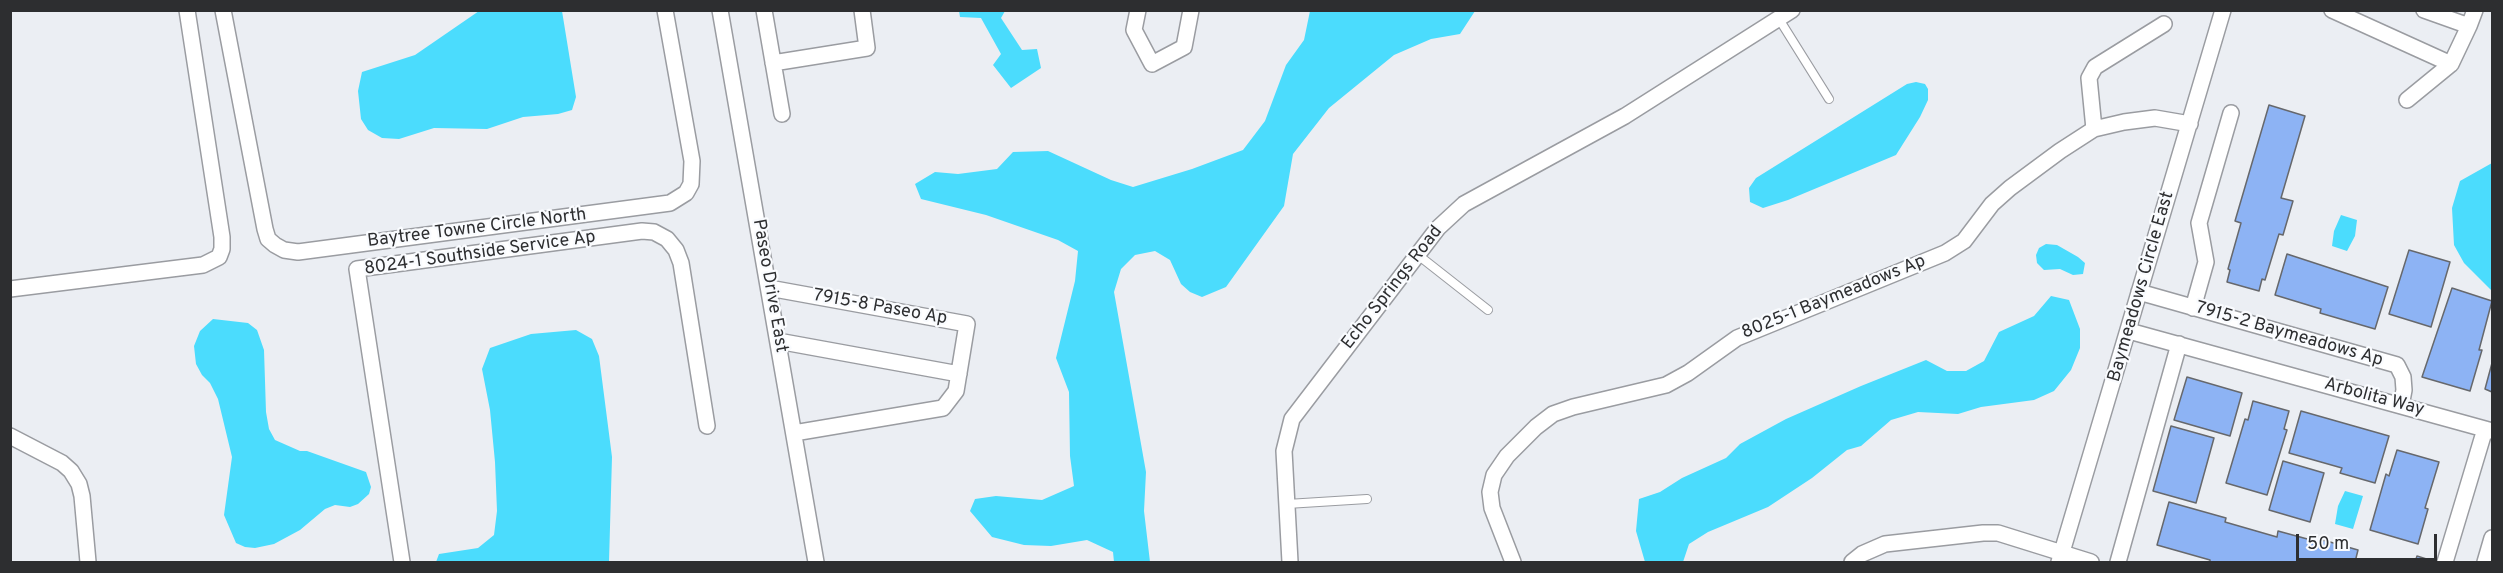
<!DOCTYPE html>
<html>
<head>
<meta charset="utf-8">
<style>
  body { margin:0 }
  #map { position:relative; width:2503px; height:573px; overflow:hidden; background:#ebeef3; font-family:Overpass,sans-serif }
  canvas { display:block }
  .frame { position:absolute; inset:0; border:12px solid #2d2e30; pointer-events:none }
  .scale { position:absolute; left:2296px; top:534px; width:141px; height:27px; box-sizing:border-box; border:3px solid #2d2e30; border-top:0; padding-left:8px; font-size:18px; line-height:21px; white-space:nowrap; color:#2d2e30; -webkit-text-stroke:4px #f9fbfe; paint-order:stroke }
</style>
</head>
<body>
<div id="map">
<canvas width="2503" height="573"></canvas>
<div class="frame"></div>
<div class="scale">50 m</div>
</div>
<script>
const g = document.querySelector('canvas').getContext('2d');
g.lineJoin = 'round';
function paint(path, color) { g.fillStyle = color; g.fill(path, 'evenodd'); }
const shape = rows => new Path2D(rows.map(r => 'M' + r).join(''));
function strokePath(path, color, width, dash) { g.strokeStyle = color; g.lineWidth = width; g.lineCap = dash ? 'butt' : 'round'; g.setLineDash(dash || []); g.stroke(path); }
function label(font, color, halo, rows, align = 'center') {
  g.font = font + ' Overpass,sans-serif'; g.lineWidth = 4.5; g.setLineDash([]); g.textBaseline = 'middle'; g.strokeStyle = halo; g.fillStyle = color; for (const [text, x, y, turn = 0] of rows) {
    g.save(); g.translate(x, y); g.rotate((+turn || 0) * Math.PI / 180); g.textAlign = isNaN(turn) ? turn : align; if (halo) g.strokeText(text, 0, 0); g.fillText(text, 0, 0); g.restore();
  }
}
paint(shape([
  [479,11,562,11,576,97,572,110,558,114,523,117,487,129,434,128,399,139,382,138,368,130,361,119,358,91,362,72,415,55],
  [959,11,1005,11,1001,18,1022,50,1037,49,1041,68,1011,88,993,65,1001,54,981,18,960,17],
  [1310,11,1475,11,1460,34,1431,39,1394,55,1329,108,1293,154,1284,206,1226,287,1202,297,1190,292,1181,284,1170,260,1155,251,1135,255,1121,269,1114,292,1146,472,1144,511,1150,562,1114,562,1113,552,1087,540,1051,546,1024,545,992,537,970,511,975,499,996,496,1042,500,1074,486,1070,456,1069,392,1056,358,1075,281,1078,251,1058,240,986,215,921,199,915,184,935,172,958,174,997,169,1013,152,1048,151,1111,180,1133,187,1192,169,1243,150,1265,121,1286,65,1304,40],
  [1916,82,1925,84,1928,89,1928,100,1920,117,1896,155,1788,200,1763,208,1750,202,1749,188,1756,178,1907,84],
  [2492,163,2492,291,2464,263,2454,245,2452,208,2460,181],
  [2341,215,2357,220,2355,236,2347,251,2332,246,2334,231],
  [2046,244,2057,245,2078,257,2085,263,2083,274,2073,275,2060,269,2044,270,2037,263,2036,255,2039,248],
  [2051,296,2069,300,2080,329,2080,348,2071,370,2054,391,2034,400,1981,407,1958,414,1918,412,1891,420,1861,446,1847,450,1812,478,1768,507,1708,532,1689,544,1683,562,1645,562,1636,531,1639,499,1660,492,1682,478,1726,458,1740,444,1786,419,1861,386,1926,360,1947,371,1966,371,1984,361,1999,332,2034,316],
  [213,319,248,323,257,330,264,350,266,412,269,429,275,440,300,451,307,451,366,472,371,487,369,494,358,504,350,507,335,505,325,509,300,530,274,544,255,548,245,547,236,543,224,515,232,457,218,399,210,383,202,375,196,364,194,346,200,331],
  [576,330,592,339,599,356,612,457,609,562,436,562,439,554,478,548,494,535,497,511,495,462,490,410,482,369,490,348,531,334],
  [2345,491,2363,496,2353,529,2335,524,2338,506]
]), '#4bdcfd');
const building = shape([
  [2269,105,2305,116,2281,198,2293,201,2283,235,2279,234,2265,280,2262,279,2259,291,2227,282,2230,270,2228,269,2241,223,2235,221,2269,105],
  [2409,250,2450,262,2431,327,2389,314,2409,250],
  [2287,254,2388,287,2375,329,2320,313,2321,309,2275,295,2287,254],
  [2452,288,2492,301,2479,350,2482,350,2470,391,2422,377,2452,288],
  [2492,363,2492,392,2485,389,2492,363],
  [2187,377,2242,393,2230,436,2174,420,2187,377],
  [2253,401,2289,411,2284,429,2287,430,2267,495,2226,483,2245,419,2248,420,2253,401],
  [2301,411,2389,436,2375,483,2340,473,2342,468,2289,453,2301,411],
  [2171,426,2214,438,2196,503,2153,491,2171,426],
  [2397,450,2439,462,2425,508,2428,509,2418,544,2370,530,2386,474,2389,476,2397,450],
  [2283,461,2324,473,2310,522,2269,510,2283,461],
  [2169,502,2226,518,2225,522,2277,537,2278,531,2322,543,2323,540,2358,550,2355,562,2210,562,2210,560,2157,545,2169,502],
  [2417,556,2436,562,2415,562,2417,556]
]);
paint(building, '#8db3f4');
strokePath(building, '#66686c', 1.5);
const lane = shape([
  [1779,19,1829,99],
  [1418,255,1488,310],
  [1287,504,1367,499]
]);
const street = shape([
  [223,10,265,229,268,239,275,245,284,250,298,252,670,203,686,193,691,184,692,161,665,10],
  [720,10,816,562],
  [764,10,782,114],
  [1138,10,1134,30,1152,64,1184,47,1191,10],
  [2332,10,2451,64,2469,26,2424,10],
  [2469,26,2475,10],
  [773,63,867,48,862,10],
  [2407,100,2451,64],
  [2094,129,2089,78,2095,67,2164,24],
  [769,288,967,324,956,391,943,408,794,433],
  [10,289,203,265,219,257,222,249,222,237,187,10],
  [2139,292,2397,365,2403,377,2404,390,2401,406],
  [2193,308,2206,262,2199,223,2231,113],
  [2129,331,2492,431],
  [778,341,959,374],
  [10,436,62,463,71,471,79,484,82,496,88,562],
  [402,562,357,269,642,231,654,232,667,239,676,250,681,263,707,426],
  [1290,562,1284,451,1292,419,1438,228,1464,204,1625,116,1792,10],
  [1513,562,1492,508,1490,492,1494,475,1507,456,1536,427,1553,414,1573,407,1666,385,1688,373,1737,338,1945,253,1964,241,1992,204,2010,188,2060,151,2094,129,2124,122,2155,118,2190,124],
  [1852,562,1862,554,1885,544,1983,533,1998,533,2091,562],
  [2059,562,2223,10],
  [2118,562,2179,344],
  [2445,562,2485,429],
  [2485,562,2492,538]
]);
strokePath(lane, '#9a9ca1', 10);
strokePath(street, '#9a9ca1', 18);
strokePath(lane, '#fff', 8);
strokePath(street, '#fff', 15);
label('18px', '#2d2e30', '#f9fbfe', [
  ["Baytree Towne Circle North",477,229,-7],
  ["8024-1 Southside Service Ap",480,254,-8],
  ["Paseo Drive East",769,286,80],
  ["Baymeadows Circle East",2142,287,-74],
  ["Echo Springs Road",1393,288,-52],
  ["8025-1 Baymeadows Ap",1834,298,-22],
  ["7915-8 Paseo Ap",880,308,10],
  ["7915-2 Baymeadows Ap",2289,335,16],
  ["Arbolita Way",2374,398,15]
]);
</script>
</body>
</html>
